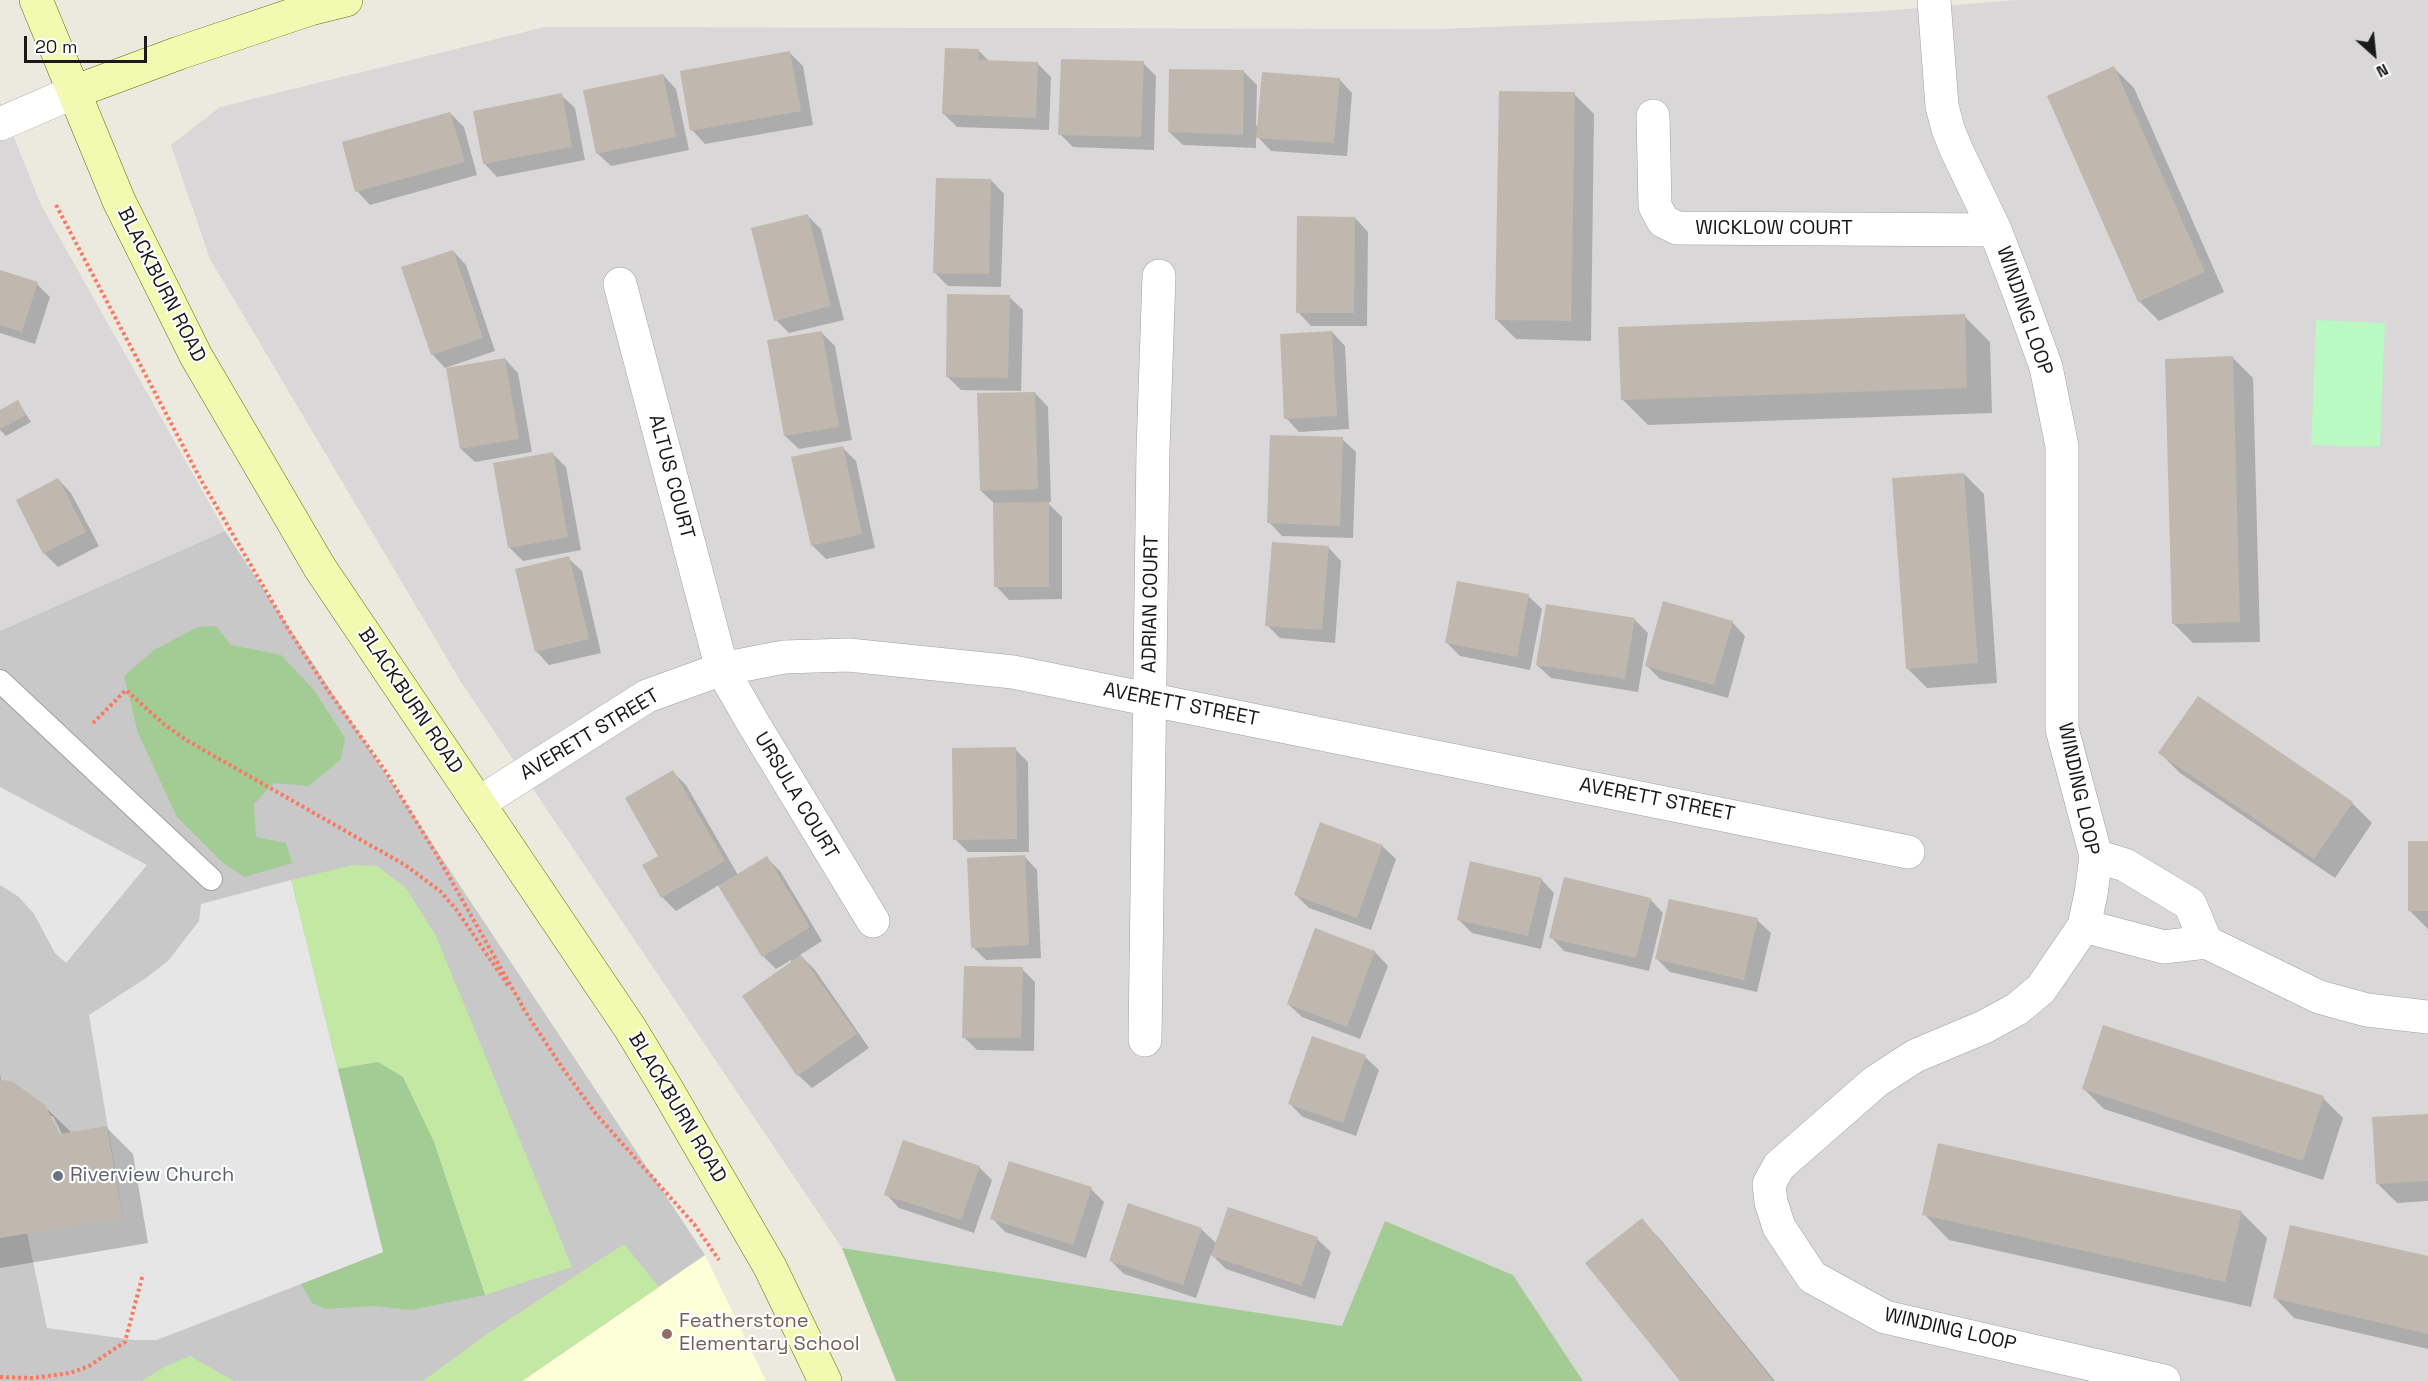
<!DOCTYPE html>
<html>
<head>
<meta charset="utf-8">
<style>
  body { margin:0 }
  #map { position:relative; width:2428px; height:1381px; overflow:hidden; background:#ece9df; font-family:"Space Grotesk",sans-serif }
  canvas { display:block }
  .north { position:absolute; left:2344px; top:24px; width:60px; height:60px; -webkit-text-stroke:4px #fff; paint-order:stroke; rotate:153deg; font-size:16px; font-weight:700; line-height:24px; text-align:center; color:#1a1a1a }
  .north::after { content:''; display:block; margin:auto; width:21px; height:27px; background:#1a1a1a; clip-path:polygon(50% 0,100% 100%,50% 72%,0 100%) }
  .scale { position:absolute; left:24px; top:36px; width:123px; height:27px; box-sizing:border-box; border:3px solid #1a1a1a; border-top:0; padding-left:8px; font-size:18px; line-height:21px; white-space:nowrap; color:#1a1a1a; -webkit-text-stroke:4px #fff; paint-order:stroke }
</style>
</head>
<body>
<div id="map">
<canvas width="2428" height="1381"></canvas>
<div class="north">N</div>
<div class="scale">20 m</div>
</div>
<script>
const g = document.querySelector('canvas').getContext('2d');
g.lineJoin = 'round';
function paint(path, color) { g.fillStyle = color; g.fill(path, 'evenodd'); }
const shape = rows => new Path2D(rows.map(r => 'M' + r).join(''));
function strokePath(path, color, width, dash) { g.strokeStyle = color; g.lineWidth = width; g.lineCap = dash ? 'butt' : 'round'; g.setLineDash(dash || []); g.stroke(path); }
function label(font, color, halo, rows, align = 'center') {
  g.font = font + ' "Space Grotesk",sans-serif'; g.lineWidth = 4.5; g.setLineDash([]); g.textBaseline = 'middle'; g.strokeStyle = halo; g.fillStyle = color; for (const [text, x, y, turn = 0] of rows) {
    g.save(); g.translate(x, y); g.rotate((+turn || 0) * Math.PI / 180); g.textAlign = isNaN(turn) ? turn : align; if (halo) g.strokeText(text, 0, 0); g.fillText(text, 0, 0); g.restore();
  }
}
paint(shape([
  [2017,0,2428,0,2428,1381,1583,1381,1513,1275,1385,1222,1342,1327,842,1248,461,682,210,259,171,145,220,107,545,27,1439,29,1870,12],
  [0,102,41,205,225,531,0,631]
]), '#d9d7d7');
paint(shape([
  [705,1255,766,1381,522,1381]
]), '#fdffd6');
paint(shape([
  [225,531,705,1255,522,1381,0,1381,0,631]
]), '#c8c8c8');
paint(shape([
  [353,865,377,866,406,888,436,936,572,1267,485,1295,471,1254,378,1062,338,1069,291,880],
  [624,1244,659,1287,522,1381,423,1381,487,1334],
  [190,1356,234,1381,142,1381,164,1367]
]), '#c2e8a4');
paint(shape([
  [216,626,231,645,281,655,314,690,345,738,341,759,309,786,274,783,254,804,256,837,286,843,292,863,245,877,223,863,177,817,138,733,124,676,154,650,198,627],
  [378,1062,403,1077,434,1142,485,1295,411,1310,375,1306,325,1309,312,1303,301,1284,383,1252,338,1069],
  [1385,1221,1513,1275,1583,1381,896,1381,842,1248,1342,1326]
]), '#a2cc94');
paint(shape([
  [2316,320,2385,323,2380,447,2311,445]
]), '#baf9c2');
paint(shape([
  [0,787,147,865,66,963,55,953,34,914,19,897,0,885],
  [291,880,383,1252,157,1340,134,1340,47,1328,27,1233,123,1217,89,1015,146,978,168,961,199,921,201,904]
]), '#e6e6e6');
paint(shape([
  [978,50,990,62,1038,64,1051,77,1049,130,957,127,944,114],
  [790,53,803,66,813,125,705,144,692,130],
  [1143,63,1156,76,1154,150,1073,147,1060,134],
  [2114,68,2134,88,2224,292,2159,321,2139,301],
  [1244,72,1257,85,1256,126,1339,79,1352,93,1347,156,1271,151,1256,135,1256,148,1183,145,1169,132],
  [663,75,676,89,689,150,611,166,597,153],
  [1574,94,1594,114,1591,341,1516,339,1496,319],
  [561,95,575,108,585,160,497,177,484,163],
  [450,113,464,127,477,175,370,205,357,191],
  [991,180,1004,194,1001,287,948,286,935,273],
  [808,216,821,229,844,320,789,333,776,320],
  [1355,218,1368,232,1367,326,1311,326,1298,312],
  [453,251,466,265,495,351,445,368,432,354],
  [0,272,37,284,50,297,35,344,0,333],
  [1009,297,1023,310,1021,394,1035,393,1048,407,1051,502,1047,502,1062,517,1062,599,1009,600,996,586,995,504,981,491,1021,391,961,390,947,376],
  [1964,316,1990,342,1992,413,1648,425,1622,399],
  [821,332,835,346,852,440,799,449,785,436],
  [1332,332,1345,346,1349,429,1299,432,1286,418],
  [2233,358,2253,378,2260,642,2193,643,2173,623],
  [505,359,518,373,532,452,475,462,461,449],
  [18,402,31,422,6,436,0,430,0,411],
  [1342,439,1356,452,1353,538,1282,536,1269,522],
  [842,447,856,461,875,548,826,559,812,545],
  [553,454,566,467,581,550,523,561,509,547],
  [1964,474,1984,494,1997,683,1927,688,1907,668],
  [58,479,71,493,99,546,58,567,44,553],
  [1328,547,1341,561,1335,643,1280,638,1267,625],
  [568,558,582,571,601,653,549,665,536,651],
  [1528,596,1542,609,1530,670,1460,656,1447,643],
  [1635,620,1648,633,1638,692,1551,678,1537,665],
  [1732,622,1745,636,1728,698,1660,679,1646,665],
  [1015,749,1028,762,1029,852,968,852,955,839],
  [2160,753,2352,803,2372,823,2335,878,2180,773],
  [673,772,686,785,738,875,767,858,780,871,822,941,800,955,815,970,869,1048,812,1088,798,1075,791,960,776,969,763,956,719,885,676,911,662,897,644,865,660,856],
  [2428,843,2428,929,2409,910],
  [1382,846,1396,859,1371,930,1309,908,1296,895],
  [1024,856,1037,870,1041,958,986,960,973,947],
  [1541,879,1554,893,1541,949,1472,933,1459,920],
  [1650,899,1663,913,1649,971,1564,951,1551,937],
  [1757,920,1771,933,1757,992,1670,972,1657,959],
  [1316,930,1375,952,1388,966,1360,1039,1302,1017,1288,1004],
  [1022,969,1035,982,1034,1051,977,1050,964,1037],
  [1365,1057,1379,1070,1356,1136,1303,1117,1290,1104],
  [0,1073,1,1081,44,1106,71,1132,107,1128,133,1154,148,1243,0,1268],
  [49,1116,53,1116,65,1140,62,1141],
  [2084,1089,2323,1098,2343,1118,2323,1180,2104,1109],
  [2428,1115,2428,1201,2397,1203,2377,1183],
  [979,1167,992,1180,974,1233,899,1208,886,1194],
  [1091,1189,1104,1202,1086,1258,1005,1232,992,1218],
  [2241,1212,2267,1238,2251,1307,1949,1240,1924,1214],
  [1641,1220,1661,1240,1775,1381,1682,1381],
  [1201,1229,1217,1244,1317,1239,1331,1252,1315,1299,1226,1269,1211,1254,1196,1298,1124,1274,1111,1261],
  [2428,1258,2428,1349,2294,1318,2275,1298]
]), '#0003');
paint(shape([
  [945,48,979,49,978,60,1038,62,1036,118,942,114],
  [790,51,801,111,690,131,680,71],
  [1061,59,1144,61,1141,137,1058,135],
  [2114,66,2205,272,2138,302,2047,96],
  [1169,69,1244,70,1243,135,1168,132],
  [1262,72,1340,78,1334,143,1256,138],
  [663,74,676,137,596,154,583,90],
  [1499,91,1575,92,1571,321,1495,320],
  [562,93,572,147,483,164,473,111],
  [450,112,465,162,355,192,342,142],
  [936,178,991,179,989,274,933,273],
  [808,214,831,306,774,321,751,228],
  [1297,216,1355,217,1354,313,1296,313],
  [453,250,483,338,431,355,401,267],
  [0,270,38,282,22,332,0,325],
  [947,294,1010,295,1008,378,946,377],
  [1965,314,1967,388,1621,400,1618,327],
  [822,331,839,427,784,436,767,340],
  [1332,331,1337,416,1284,419,1280,334],
  [2233,356,2240,622,2172,624,2165,359],
  [505,358,519,439,460,449,446,368],
  [1035,392,1038,489,980,491,977,393],
  [18,400,26,415,0,429,0,410],
  [1270,435,1343,437,1340,526,1267,523],
  [843,446,862,534,811,546,791,457],
  [553,452,568,537,508,548,493,463],
  [1964,473,1978,663,1906,669,1892,478],
  [58,478,86,532,43,554,16,500],
  [1049,502,1049,587,994,587,993,503],
  [1272,542,1329,546,1322,630,1265,626],
  [569,556,589,639,535,652,515,569],
  [1457,581,1529,594,1517,657,1445,643],
  [1663,601,1733,621,1714,685,1645,666],
  [1546,604,1635,618,1625,679,1536,665],
  [2198,696,2353,802,2314,859,2158,753],
  [1016,747,1017,839,953,840,952,748],
  [673,770,725,861,661,898,642,865,658,856,625,798],
  [1320,822,1383,845,1357,918,1294,895],
  [2408,841,2428,841,2428,911,2408,911],
  [1025,855,1029,945,971,948,967,858],
  [767,856,810,927,762,957,718,886],
  [1470,861,1542,878,1528,936,1457,920],
  [1564,877,1651,898,1636,958,1549,938],
  [1669,899,1758,918,1744,980,1655,959],
  [1315,928,1375,951,1347,1027,1287,1004],
  [801,955,857,1034,797,1076,742,996],
  [964,966,1023,967,1021,1038,962,1038],
  [2103,1025,2324,1096,2303,1161,2082,1089],
  [1312,1036,1366,1055,1343,1123,1288,1104],
  [0,1080,12,1081,45,1105,60,1134,107,1126,123,1218,0,1238],
  [2428,1114,2428,1181,2376,1184,2372,1117],
  [903,1140,980,1166,961,1220,884,1195],
  [1938,1143,2242,1211,2225,1282,1922,1215],
  [1009,1161,1092,1187,1073,1245,990,1219],
  [1128,1203,1202,1228,1183,1285,1109,1261],
  [1228,1207,1318,1237,1302,1286,1211,1256],
  [1642,1218,1773,1381,1680,1381,1585,1263],
  [2290,1225,2428,1256,2428,1334,2273,1298]
]), '#c0b8af');
const lane = shape([
  [0,681,211,879]
]);
const street = shape([
  [1934,0,1942,106,1948,129,1956,149,1995,230,2017,287,2046,367,2062,446,2062,729,2096,856,2091,894,2084,926,2041,989,2017,1009,1984,1027,1915,1056,1875,1082,1779,1166,1769,1184,1771,1202,1779,1227,1812,1277,1885,1317,2164,1381],
  [1653,116,1655,206,1663,221,1677,228,1995,230],
  [0,124,74,92],
  [620,284,722,669,753,723,873,921],
  [479,803,647,696,722,669,784,657,849,655,1013,672,1908,852],
  [2096,856,2125,865,2190,904,2206,942],
  [2084,926,2164,947,2206,942,2319,997,2367,1010,2428,1017],
  [1145,1040,1153,450,1159,276]
]);
const secondary = shape([
  [36,0,119,201,196,356,320,568,630,1028,665,1086,770,1267,825,1381],
  [74,92,179,53,310,9,346,0]
]);
strokePath(lane, '#a1a1a1', 24);
strokePath(street, '#a1a1a1', 34);
strokePath(secondary, '#5e6f04', 34);
strokePath(shape([
  [56,205,201,480,290,632,327,689,386,772,438,857,524,1009],
  [93,723,126,690,165,725,186,740,405,865,440,891,456,909,509,987],
  [523,1008,561,1066,596,1114,694,1224,719,1260],
  [0,1377,33,1378,70,1373,89,1366,125,1342,143,1274]
]), '#fa7963', 4, [3, 3]);
strokePath(lane, '#fff', 22);
strokePath(street, '#fff', 33);
strokePath(secondary, '#f2f9b1', 33);
for (const [x, y, r, color] of [
  [58,1176,6,"#6b7280"],
  [667,1334,6,"#8d6e63"]
]) { const dot = new Path2D(); dot.arc(x, y, r, 0, 2 * Math.PI); g.fillStyle = color; g.fill(dot); strokePath(dot, '#fff', 2); }
label('20px', '#1a1a1a', '#fff', [
  ["WICKLOW COURT",1774,229],
  ["BLACKBURN ROAD",161,285,63],
  ["WINDING LOOP",2024,311,71],
  ["ALTUS COURT",671,477,75],
  ["ADRIAN COURT",1151,604,-89],
  ["BLACKBURN ROAD",410,701,56],
  ["AVERETT STREET",1181,705,11],
  ["AVERETT STREET",590,735,-31],
  ["WINDING LOOP",2078,789,78],
  ["URSULA COURT",796,796,59],
  ["AVERETT STREET",1657,800,11],
  ["BLACKBURN ROAD",677,1108,59],
  ["WINDING LOOP",1950,1330,13]
]);
label('20px', '#5b616d', '#fff', [
  ["Riverview Church",70,1176]
], 'left');
label('20px', '#785e54', '#fff', [
  ["Featherstone",679,1322],
  ["Elementary School",679,1345]
], 'left');
</script>
</body>
</html>
